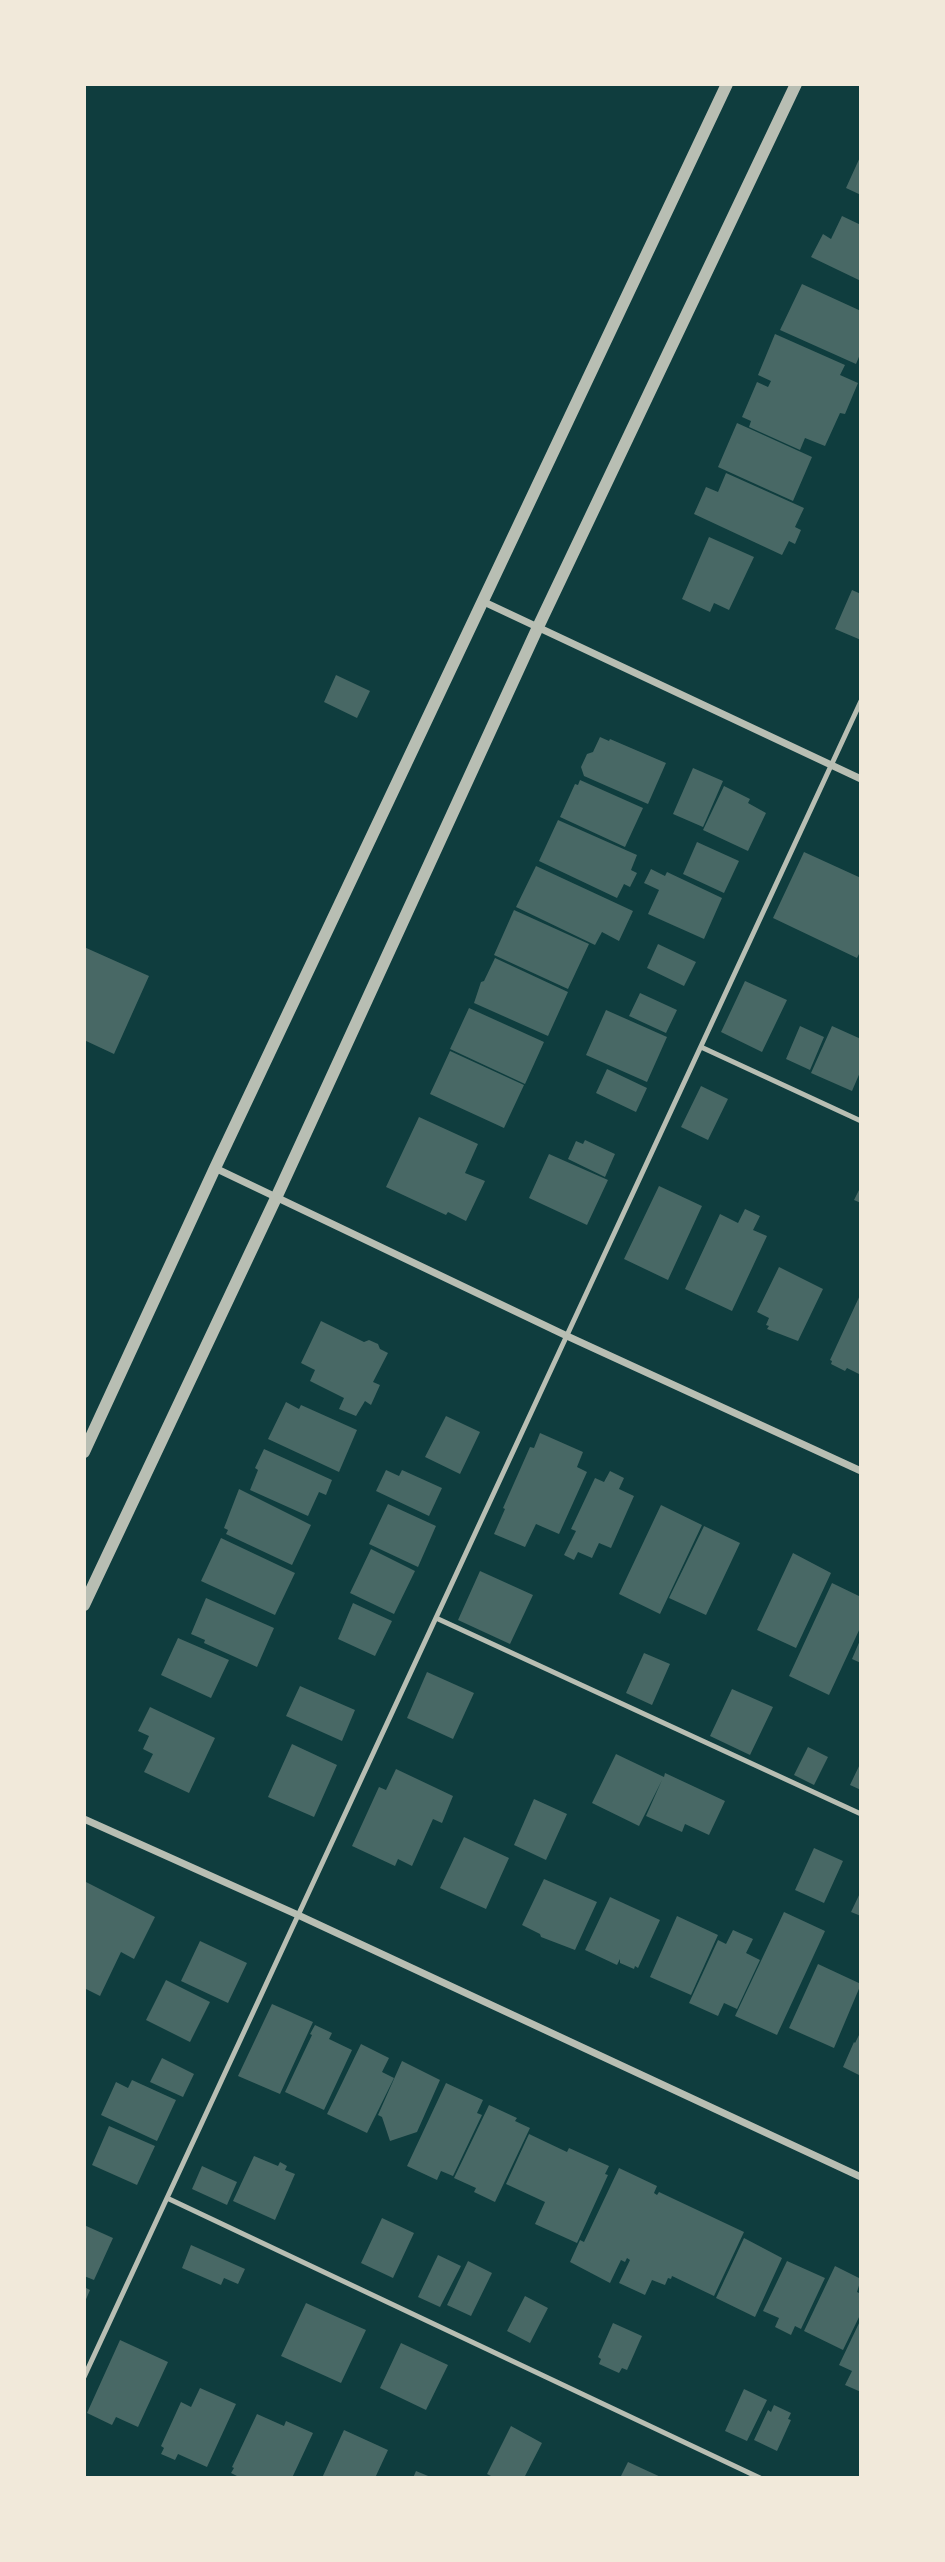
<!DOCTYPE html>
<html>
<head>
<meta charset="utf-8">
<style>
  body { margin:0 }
  #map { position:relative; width:945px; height:2562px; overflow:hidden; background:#0f3d3e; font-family:Ubuntu,sans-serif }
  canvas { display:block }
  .frame { position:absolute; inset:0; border:86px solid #f1e9da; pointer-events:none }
</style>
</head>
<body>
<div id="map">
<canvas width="945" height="2562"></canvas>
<div class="frame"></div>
</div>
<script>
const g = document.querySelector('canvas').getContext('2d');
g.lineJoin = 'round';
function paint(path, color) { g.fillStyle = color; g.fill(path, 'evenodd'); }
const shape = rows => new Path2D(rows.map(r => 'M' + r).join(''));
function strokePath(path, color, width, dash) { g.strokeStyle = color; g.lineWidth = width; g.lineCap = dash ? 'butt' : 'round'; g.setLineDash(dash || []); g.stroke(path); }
paint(shape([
  [861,155,861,195,846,188],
  [842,216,861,225,861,281,811,257,823,234,831,239],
  [802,284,861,311,861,352,856,364,780,330],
  [775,334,845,365,840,375,858,383,845,414,840,413,825,446,805,438,800,450,749,427,751,421,742,417,757,382,768,387,771,381,758,375],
  [737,423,812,457,793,501,718,467],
  [726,473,804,508,795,527,801,530,795,544,789,541,782,555,694,514,706,487,718,492],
  [709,537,754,557,729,610,714,603,710,612,682,599],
  [852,590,861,594,861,640,835,629],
  [336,675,370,691,357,718,324,702],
  [600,737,609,741,610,739,666,763,648,804,584,776,581,767,587,754,593,752],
  [693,768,723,781,703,827,673,814],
  [580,780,643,808,625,847,560,817,575,784,578,785],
  [724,786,750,799,748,803,766,813,748,851,703,830],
  [558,820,637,855,631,870,637,873,630,887,624,884,617,898,539,861],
  [697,842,739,861,724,893,683,874],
  [804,852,861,878,861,950,857,958,773,918],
  [536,866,633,911,619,941,602,932,595,945,516,907],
  [651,869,665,876,667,872,722,898,704,939,648,914,659,890,644,883],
  [514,910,589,944,568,989,494,955],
  [658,944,696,962,684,986,647,968],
  [84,947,149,976,114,1054,84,1040],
  [495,958,568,992,548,1036,474,1003,481,982,484,981],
  [745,981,787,1000,762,1052,721,1032],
  [640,993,677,1010,666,1033,629,1016],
  [469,1008,544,1042,525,1084,450,1049],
  [606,1010,667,1037,647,1082,586,1055],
  [800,1026,824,1037,810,1070,786,1059],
  [832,1026,861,1039,861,1070,852,1091,811,1073],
  [450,1051,524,1085,504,1128,430,1094],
  [607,1069,647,1088,636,1112,596,1093],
  [701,1086,728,1099,708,1140,681,1127],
  [419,1117,478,1144,465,1173,485,1181,466,1221,448,1212,446,1215,386,1187],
  [585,1140,615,1154,605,1177,568,1159,576,1141,583,1144],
  [549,1154,608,1180,587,1225,529,1198],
  [659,1186,702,1206,668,1280,624,1259],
  [861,1186,861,1203,854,1200],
  [745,1209,760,1216,753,1230,767,1236,732,1311,685,1289,720,1214,738,1223],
  [779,1267,823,1289,798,1341,767,1329,769,1326,766,1325,769,1318,757,1312],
  [861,1293,861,1375,847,1368,845,1371,831,1364,832,1361,830,1360],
  [321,1321,364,1342,369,1340,378,1344,380,1349,388,1353,373,1382,380,1385,371,1405,365,1401,356,1416,339,1409,344,1398,310,1381,315,1370,301,1363],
  [286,1402,299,1409,301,1405,357,1430,339,1472,268,1439],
  [446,1416,480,1432,460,1474,425,1457],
  [540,1433,583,1452,577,1467,587,1472,559,1534,536,1524,525,1547,494,1534,505,1509,503,1508,530,1447,534,1448],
  [264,1449,332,1480,326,1495,319,1492,308,1516,250,1490,258,1470,255,1468],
  [386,1470,399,1476,402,1470,442,1488,429,1516,376,1491],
  [610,1471,624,1478,619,1489,634,1496,611,1548,599,1543,592,1558,578,1552,574,1560,564,1555,576,1531,571,1529,595,1478,604,1482],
  [239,1489,311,1525,292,1565,226,1534,228,1530,224,1528],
  [388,1504,436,1526,418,1567,369,1544],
  [661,1505,702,1525,660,1614,619,1594],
  [704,1526,740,1543,706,1615,669,1598],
  [221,1538,295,1573,275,1615,201,1581],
  [371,1549,415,1571,394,1614,350,1593],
  [793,1553,831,1573,796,1648,757,1630],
  [480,1571,533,1595,510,1644,458,1620],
  [832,1583,861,1597,861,1626,829,1695,789,1676],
  [206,1598,274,1628,257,1667,204,1643,205,1640,191,1634],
  [353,1603,392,1621,375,1656,338,1639],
  [178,1638,229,1660,211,1698,161,1675],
  [861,1638,861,1663,852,1659],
  [644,1653,670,1664,652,1705,626,1693],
  [427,1672,474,1693,453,1739,407,1718],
  [300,1686,355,1710,342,1741,286,1716],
  [732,1689,773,1707,750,1755,710,1736],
  [150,1707,215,1738,189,1793,144,1772,153,1754,143,1749,149,1736,138,1731],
  [292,1744,337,1765,314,1817,268,1797],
  [808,1747,828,1757,814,1785,794,1775],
  [616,1754,664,1777,665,1773,725,1801,709,1835,685,1824,682,1832,646,1816,662,1780,639,1826,592,1803],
  [861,1762,861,1790,850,1785],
  [396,1769,453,1796,442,1823,433,1819,412,1866,398,1859,395,1866,352,1846,379,1787,386,1790],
  [534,1799,567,1814,546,1860,514,1845],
  [464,1837,509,1858,486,1909,440,1888],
  [814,1848,843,1861,824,1903,795,1890],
  [544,1879,597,1902,575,1950,541,1937,540,1934,522,1925],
  [84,1881,155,1917,134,1959,121,1952,100,1996,84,1988],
  [861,1891,861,1916,851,1912],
  [610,1897,660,1920,638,1968,635,1966,634,1969,620,1963,620,1959,617,1965,585,1950],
  [784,1912,825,1931,777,2035,735,2016],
  [677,1916,718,1935,691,1995,650,1977],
  [733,1930,753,1939,746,1953,760,1960,737,2009,724,2003,718,2016,689,2003,718,1940,726,1944],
  [200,1941,247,1963,228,2003,181,1981],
  [818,1964,861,1984,834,2048,789,2028],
  [166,1980,210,2002,190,2042,146,2020],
  [272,2004,313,2022,280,2094,238,2076],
  [315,2025,332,2033,329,2039,352,2050,324,2110,285,2092,312,2035,310,2034],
  [861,2031,861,2076,843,2067,854,2042,855,2043],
  [361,2044,389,2058,382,2072,394,2078,367,2133,327,2114],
  [162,2058,194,2074,183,2097,150,2082],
  [402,2061,440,2080,417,2132,390,2141,382,2117,378,2115],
  [132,2080,176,2100,157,2141,101,2115,116,2082,128,2088],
  [446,2083,483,2100,477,2113,482,2115,453,2176,441,2171,437,2180,407,2166],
  [489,2105,517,2118,515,2121,530,2128,495,2202,474,2192,476,2188,454,2178],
  [109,2126,155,2146,137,2185,92,2165],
  [529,2134,567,2152,569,2148,609,2166,605,2174,608,2175,577,2243,535,2224,545,2202,506,2184],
  [254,2156,278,2166,280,2162,287,2166,285,2170,295,2174,275,2220,233,2201],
  [202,2166,237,2182,227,2205,192,2189],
  [619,2168,657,2186,654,2193,657,2195,659,2192,744,2232,714,2296,672,2276,671,2279,668,2278,665,2285,652,2280,645,2295,619,2283,630,2260,627,2258,625,2262,621,2260,610,2283,570,2262,580,2240,584,2242],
  [382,2218,414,2233,393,2278,361,2263],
  [84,2225,113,2238,94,2280,84,2276],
  [744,2238,782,2258,755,2317,716,2298],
  [191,2245,245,2269,238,2284,224,2278,221,2285,182,2268],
  [438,2255,461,2266,440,2307,418,2297],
  [468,2261,492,2273,471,2316,447,2305],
  [787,2261,825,2278,801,2329,795,2326,791,2335,775,2327,779,2318,763,2311],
  [835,2266,861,2279,857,2292,861,2294,861,2313,843,2350,804,2331],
  [84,2287,90,2290,84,2304],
  [525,2296,548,2308,530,2343,507,2331],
  [306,2303,366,2330,341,2383,281,2356],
  [861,2319,861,2392,845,2385,852,2371,839,2365],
  [613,2323,642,2336,627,2370,622,2368,619,2373,599,2364,601,2359,598,2357],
  [120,2340,168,2362,138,2427,116,2417,112,2425,87,2413],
  [401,2343,448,2365,426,2410,380,2388],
  [200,2388,236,2404,207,2467,178,2454,175,2460,161,2454,164,2448,161,2446,181,2402,191,2407],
  [744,2389,767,2400,747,2441,725,2431],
  [774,2405,791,2413,788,2419,791,2420,777,2451,754,2440,768,2410,771,2412],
  [257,2414,284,2426,286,2421,313,2433,292,2478,241,2478,231,2473,234,2468,232,2467],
  [511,2426,542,2443,524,2478,495,2478,487,2474],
  [344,2430,388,2450,375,2478,322,2478],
  [628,2462,663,2478,620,2478],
  [416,2471,433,2478,413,2478]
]), '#486865');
strokePath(shape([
  [701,1047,861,1121],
  [436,1618,861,1814],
  [167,2198,760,2478],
  [84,2377,861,701]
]), '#b8beb3', 5);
strokePath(shape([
  [482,601,861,779],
  [215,1168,567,1336,861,1471],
  [84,1819,298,1915,861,2177]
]), '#b8beb3', 7);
strokePath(shape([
  [84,1452,215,1168,727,84],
  [84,1605,276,1198,538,627,796,84]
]), '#b8beb3', 12);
</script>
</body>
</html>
